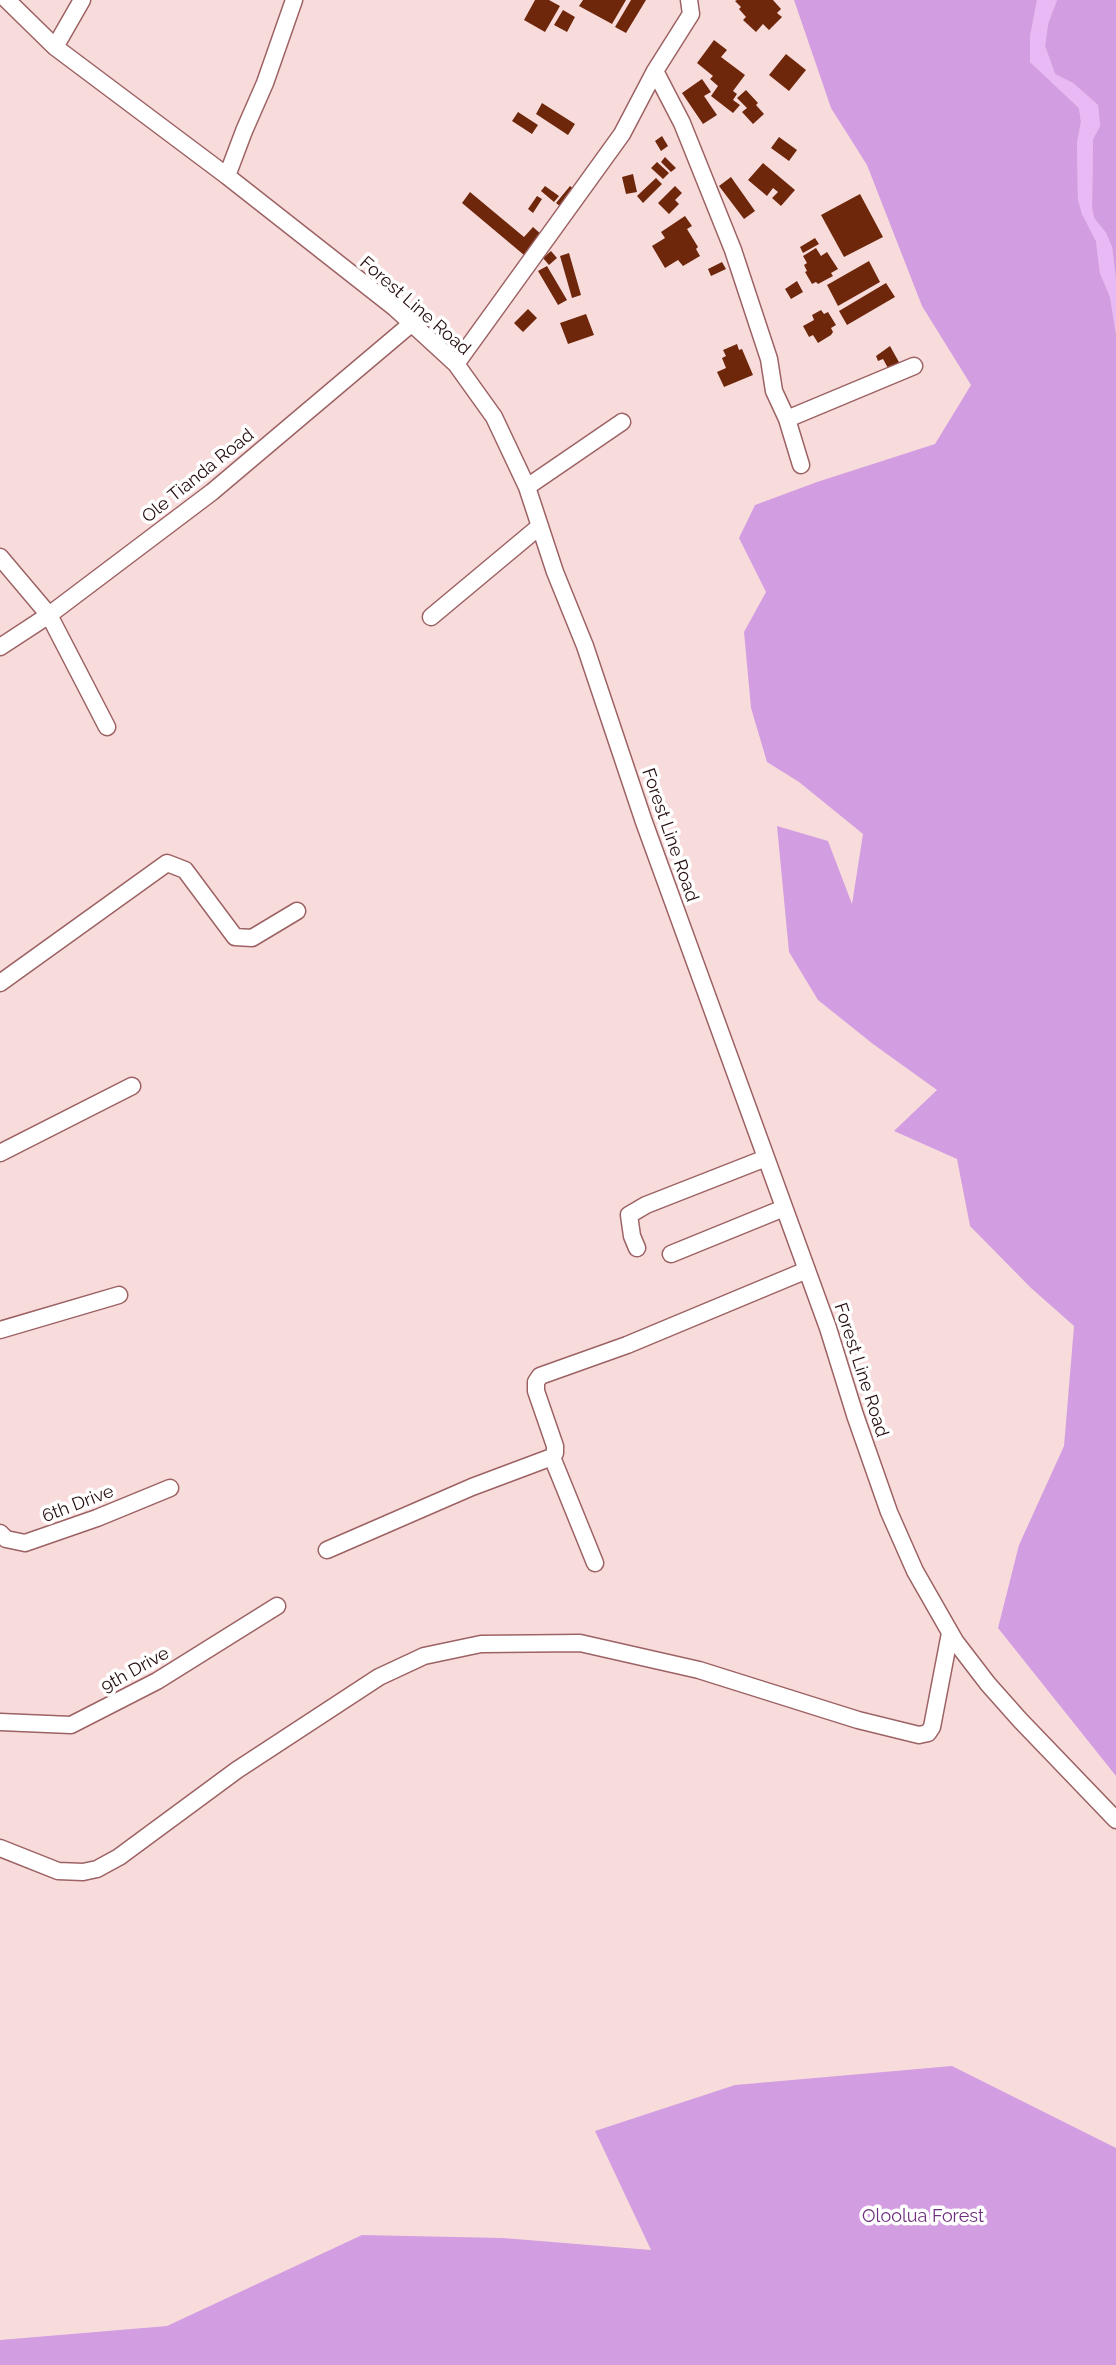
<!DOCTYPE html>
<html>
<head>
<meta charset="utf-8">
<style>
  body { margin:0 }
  canvas { display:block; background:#f8dcdc }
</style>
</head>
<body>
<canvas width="1116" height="2365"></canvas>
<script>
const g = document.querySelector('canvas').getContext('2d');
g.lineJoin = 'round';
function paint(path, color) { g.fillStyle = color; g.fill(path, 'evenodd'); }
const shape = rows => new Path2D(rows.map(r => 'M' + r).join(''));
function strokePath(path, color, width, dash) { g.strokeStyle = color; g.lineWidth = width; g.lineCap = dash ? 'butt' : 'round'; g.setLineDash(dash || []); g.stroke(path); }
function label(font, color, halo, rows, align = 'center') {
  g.font = font + ' Raleway,sans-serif'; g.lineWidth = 7; g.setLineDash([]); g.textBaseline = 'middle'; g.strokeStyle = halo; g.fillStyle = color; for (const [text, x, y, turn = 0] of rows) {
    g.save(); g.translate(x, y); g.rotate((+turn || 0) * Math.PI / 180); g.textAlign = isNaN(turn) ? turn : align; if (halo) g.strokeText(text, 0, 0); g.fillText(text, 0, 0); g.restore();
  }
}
paint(shape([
  [1037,0,1057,0,1048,24,1045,46,1055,74,1073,83,1098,105,1100,126,1093,139,1092,208,1094,218,1106,233,1112,247,1116,279,1116,334,1110,297,1100,273,1096,241,1082,214,1078,199,1077,143,1081,122,1079,108,1030,62,1030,37]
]), '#e9b9f6');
paint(shape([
  [794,0,1037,0,1030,37,1030,62,1079,108,1081,122,1077,143,1078,199,1082,214,1096,241,1100,273,1110,297,1116,334,1116,1776,998,1628,1019,1545,1064,1446,1074,1326,1031,1288,970,1226,957,1159,894,1131,937,1090,873,1044,818,1000,789,952,777,826,828,841,852,904,863,834,799,782,767,762,751,708,744,632,766,592,739,538,755,505,817,482,935,444,971,385,922,306,867,165,831,108],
  [1057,0,1116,0,1116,279,1112,247,1106,233,1094,218,1092,208,1093,139,1100,126,1098,105,1073,83,1055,74,1045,46,1048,24],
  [952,2066,1116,2148,1116,2365,0,2365,0,2340,167,2326,362,2235,503,2238,651,2250,595,2131,735,2085]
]), '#d39ee1');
paint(shape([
  [535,0,549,0,560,6,545,32,524,20],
  [583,0,626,0,612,24,579,6],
  [631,0,646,0,626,33,615,27],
  [737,0,773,0,781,9,777,13,782,17,769,30,763,24,756,32,743,20,746,17,739,9,741,7,735,1],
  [563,10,575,17,567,32,554,25],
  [714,40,727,50,721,57,745,75,733,91,737,94,733,100,740,105,733,113,711,96,718,86,710,79,713,76,697,63],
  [786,54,806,70,789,91,769,75],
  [702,79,711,92,704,96,717,115,703,124,682,93],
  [746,90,758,103,756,105,764,114,753,124,742,112,747,108,737,98],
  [542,103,575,124,568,135,536,114],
  [518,112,538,125,532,134,512,121],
  [662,136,668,146,661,151,655,141],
  [779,137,797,150,789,161,771,148],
  [665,157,676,168,671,172,661,162],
  [657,162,669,173,663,179,651,168],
  [763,163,795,190,781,206,772,198,778,192,773,188,767,196,748,180],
  [633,174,637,192,626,194,622,177],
  [731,177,755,211,744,219,719,186],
  [656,178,662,184,643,203,637,196],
  [545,186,559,196,554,202,541,191],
  [570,186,575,190,561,207,556,203],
  [675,186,682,193,675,200,679,204,669,214,658,203],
  [470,192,524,237,533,227,542,235,524,255,462,203],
  [860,194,883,237,844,257,821,215],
  [537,196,542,199,533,213,528,209],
  [685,216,692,226,687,229,698,247,696,249,700,256,683,266,678,260,665,268,652,246,665,238,661,232],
  [815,238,819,244,803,253,800,247],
  [816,248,821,256,827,252,838,269,831,273,833,276,818,284,816,282,812,284,805,272,807,271,804,265,807,263,803,256],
  [551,251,557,258,549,265,543,258],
  [569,253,581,295,572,298,560,256],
  [869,261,880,282,838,306,827,285],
  [722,262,726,269,711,276,708,269],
  [547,266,567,300,558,305,538,271],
  [797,281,803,292,791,299,785,289],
  [886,283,895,297,847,325,839,311],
  [528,309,537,318,523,332,514,323],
  [821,310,824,314,828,312,836,325,831,328,833,332,831,335,818,343,813,335,809,337,803,326,814,320,812,315],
  [586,314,594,335,568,344,560,323],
  [737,344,739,350,742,349,753,375,724,387,717,372,726,368,722,358,726,356,723,350],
  [890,346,900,364,889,370,883,359,878,361,876,356]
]), '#6f270b');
const street = shape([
  [7,0,55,47,227,176,395,308,456,364,494,417,527,487,555,572,585,646,644,822,828,1328,855,1415,889,1512,915,1571,955,1641,988,1684,1020,1720,1116,1820],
  [55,47,82,0],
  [655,71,682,123,733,250,769,359,774,391,787,419,801,465],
  [227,176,244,131,265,83,294,0],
  [456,364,622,134,655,71,691,14,689,0],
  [787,419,914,366],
  [527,487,622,422],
  [0,557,49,615,107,727],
  [431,617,540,526],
  [0,647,49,615,212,492,411,324],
  [0,983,167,863,185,870,235,937,252,938,297,911],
  [0,1153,132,1086],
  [637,1248,632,1236,629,1215,646,1205,766,1158],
  [671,1254,784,1208],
  [0,1330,119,1295],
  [552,1457,595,1563],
  [0,1533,6,1539,25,1543,97,1518,170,1488],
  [327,1550,472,1487,552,1457,555,1453,555,1446,536,1391,536,1382,540,1376,627,1345,807,1270],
  [0,1722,71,1725,157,1681,277,1606],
  [0,1848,58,1871,83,1872,97,1869,119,1857,237,1770,379,1677,424,1656,481,1644,580,1643,699,1670,858,1720,919,1735,928,1733,932,1727,950,1633]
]);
strokePath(street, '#9d6263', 19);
strokePath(street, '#fff', 16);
label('18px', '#260f10', '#fff', [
  ["Forest Line Road",415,306,41],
  ["Ole Tianda Road",198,476,-39],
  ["Forest Line Road",670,835,71],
  ["Forest Line Road",861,1370,72],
  ["6th Drive",78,1504,-21],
  ["9th Drive",135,1670,-29]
]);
label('18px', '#6e2f7e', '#fff', [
  ["Oloolua Forest",923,2217]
]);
</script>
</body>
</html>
